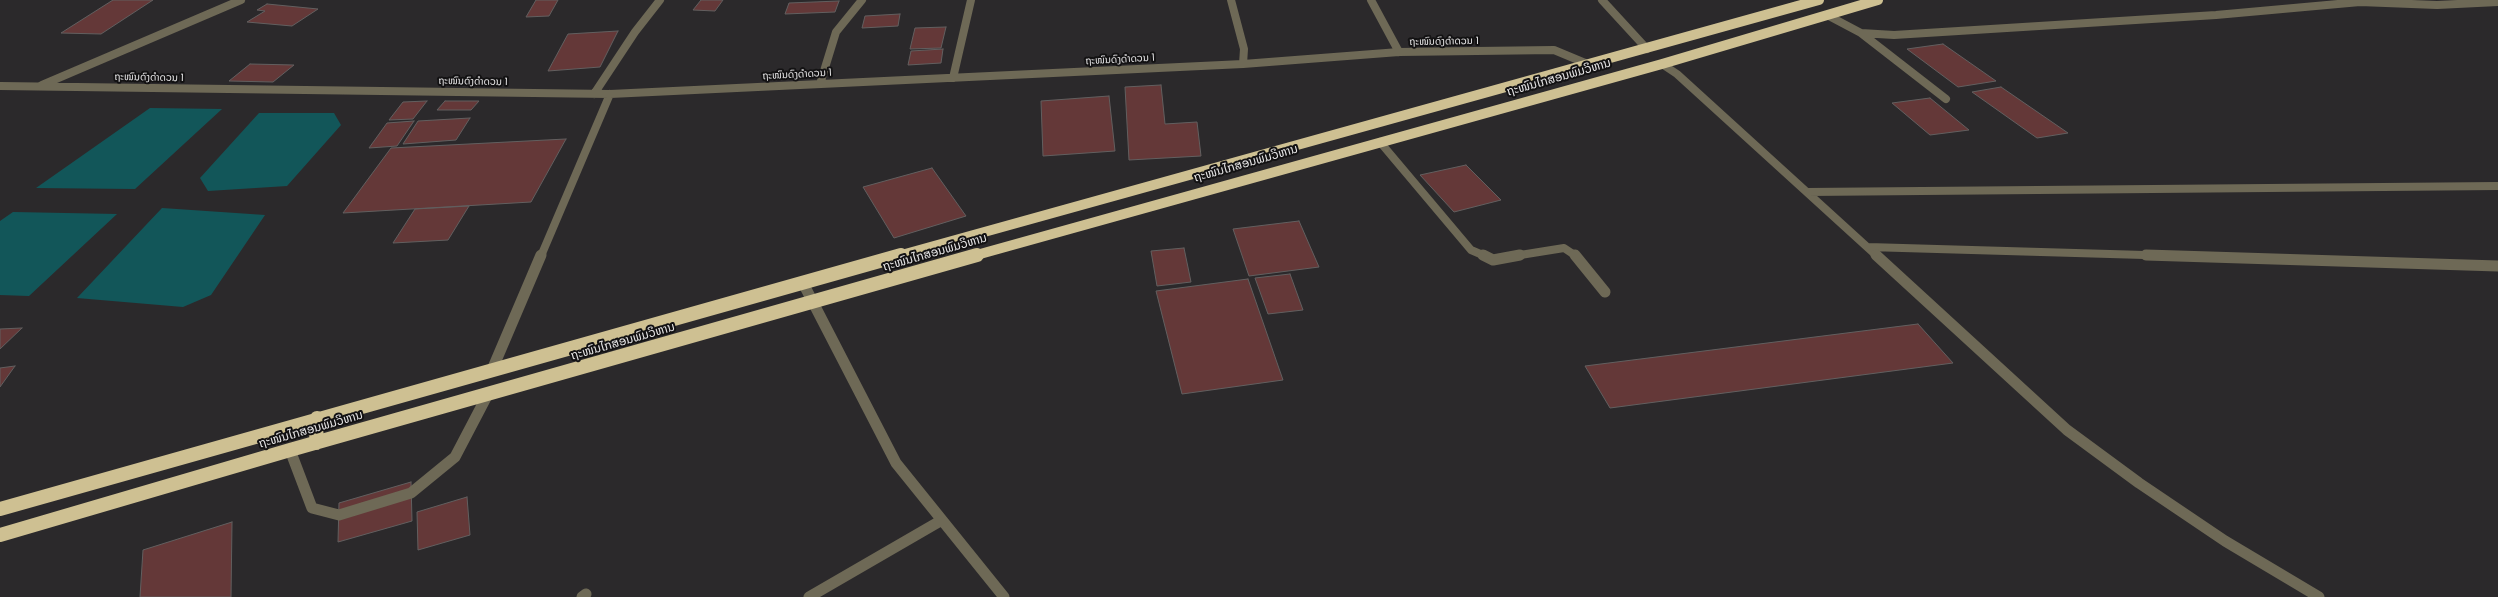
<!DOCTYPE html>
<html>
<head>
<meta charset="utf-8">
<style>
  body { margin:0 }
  canvas { display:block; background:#2b292b }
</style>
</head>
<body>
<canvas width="2498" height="597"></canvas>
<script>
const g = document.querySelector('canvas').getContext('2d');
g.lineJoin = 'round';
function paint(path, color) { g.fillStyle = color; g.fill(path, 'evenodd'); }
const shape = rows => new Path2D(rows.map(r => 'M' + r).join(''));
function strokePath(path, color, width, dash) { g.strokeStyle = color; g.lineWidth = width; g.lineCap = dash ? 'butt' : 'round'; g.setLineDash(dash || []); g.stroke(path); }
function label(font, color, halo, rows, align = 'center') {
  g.font = font + ' Poppins,"Noto Sans Lao",sans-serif'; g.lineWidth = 4; g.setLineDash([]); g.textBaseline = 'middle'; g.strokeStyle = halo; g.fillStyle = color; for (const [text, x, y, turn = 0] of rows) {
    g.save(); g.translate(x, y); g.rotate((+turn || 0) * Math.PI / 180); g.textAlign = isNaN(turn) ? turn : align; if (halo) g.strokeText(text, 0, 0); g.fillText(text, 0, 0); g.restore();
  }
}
paint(shape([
  [150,108,222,109,135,189,36,188],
  [259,113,334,113,341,125,287,186,208,191,200,178],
  [162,208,265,215,211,295,183,307,77,298],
  [13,212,117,214,29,296,0,295,0,221]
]), '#125659');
const building = shape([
  [113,0,153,0,101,34,61,33,113,0],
  [536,0,558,0,549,16,526,17,536,0],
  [701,0,723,0,715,11,693,10,701,0],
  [839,1,835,12,785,14,789,3,839,1],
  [267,4,318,9,292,26,247,22,265,11,257,10,267,4],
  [900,14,898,26,862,28,865,16,900,14],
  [946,27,941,48,910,49,915,28,946,27],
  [618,31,600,67,548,71,568,34,618,31],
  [1943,44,1996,81,1958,87,1907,49,1943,44],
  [943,49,941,63,908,65,911,51,943,49],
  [250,64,294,65,273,82,229,81,250,64],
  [1161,85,1165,124,1197,122,1201,156,1129,160,1125,87,1161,85],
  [2001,87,2068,133,2037,138,1972,92,2001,87],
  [1109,96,1115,151,1043,156,1041,101,1109,96],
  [1930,98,1969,130,1930,135,1892,103,1930,98],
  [427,101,413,119,389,120,403,102,427,101],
  [445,101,479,101,471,110,437,110,445,101],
  [470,118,456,140,403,144,418,121,470,118],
  [414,121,397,146,369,148,387,123,414,121],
  [566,139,531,202,343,213,391,148,566,139],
  [1466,165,1501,200,1454,212,1420,175,1466,165],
  [932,168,966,216,894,238,863,187,932,168],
  [469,206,448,240,393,243,415,209,469,206],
  [1299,221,1319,267,1249,276,1233,229,1299,221],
  [1184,248,1191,282,1157,286,1151,251,1184,248],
  [1290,274,1303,310,1268,314,1255,278,1290,274],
  [1248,279,1283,380,1182,394,1156,291,1248,279],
  [1918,324,1953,363,1610,408,1585,366,1918,324],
  [22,328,0,349,0,329,22,328],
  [15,366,0,387,0,368,15,366],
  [411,482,412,521,338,542,339,503,411,482],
  [467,497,470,535,418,550,417,512,467,497],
  [232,522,231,597,140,597,143,550,232,522]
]);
paint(building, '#643838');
strokePath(building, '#625f5f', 1);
strokePath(shape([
  [1231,0,1244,49,1243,64],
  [1371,0,1399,52],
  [1602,0,1647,49],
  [1827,15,1861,33,1894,35,2216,15,2360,2,2437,5,2498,2],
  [1861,33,1946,99],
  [1662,64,1677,74,1877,256],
  [953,78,971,0],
  [820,84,836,32,862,0],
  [42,85,241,0],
  [0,86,610,94,1243,64,1399,52,1554,50,1590,65],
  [594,94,635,32,660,0],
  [1380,142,1471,250,1485,256],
  [1807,192,2498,186],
  [1868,247,2179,256],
  [541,256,610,94],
  [1514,256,1564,248,1576,256]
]), '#6e6956', 8);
strokePath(shape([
  [1483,255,1493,260,1520,255],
  [1575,255,1605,292],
  [1876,255,2067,430,2139,483,2225,541,2319,597],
  [2146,255,2498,266],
  [803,283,896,463,1004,597],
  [492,370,541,255],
  [290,450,312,508,339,515,411,493,455,457,488,394],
  [582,597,586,594],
  [809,597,942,520]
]), '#6e6956', 11);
strokePath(shape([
  [898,256,1819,0],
  [973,256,1662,64,1878,0]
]), '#cec092', 10);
strokePath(shape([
  [316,443,317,418],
  [0,509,901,255],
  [0,535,290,450,977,255]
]), '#cec092', 14);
label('10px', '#e8e7e8', '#131213', [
  ["ຖະໜົນດົງດຳດວນ 1",1444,42,-1],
  ["ຖະໜົນດົງດຳດວນ 1",1120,60,-3],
  ["ຖະໜົນດົງດຳດວນ 1",797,75,-3],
  ["ຖະໜົນດົງດຳດວນ 1",149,78,1],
  ["ຖະໜົນດົງດຳດວນ 1",473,82,1]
]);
label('12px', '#e8e7e8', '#131213', [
  ["ຖະໜົນໄກສອນພົມວິຫານ",1559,78,-16],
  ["ຖະໜົນໄກສອນພົມວິຫານ",1246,164,-16],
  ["ຖະໜົນໄກສອນພົມວິຫານ",935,253,-16],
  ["ຖະໜົນໄກສອນພົມວິຫານ",623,342,-16],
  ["ຖະໜົນໄກສອນພົມວິຫານ",311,430,-16]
]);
</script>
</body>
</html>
